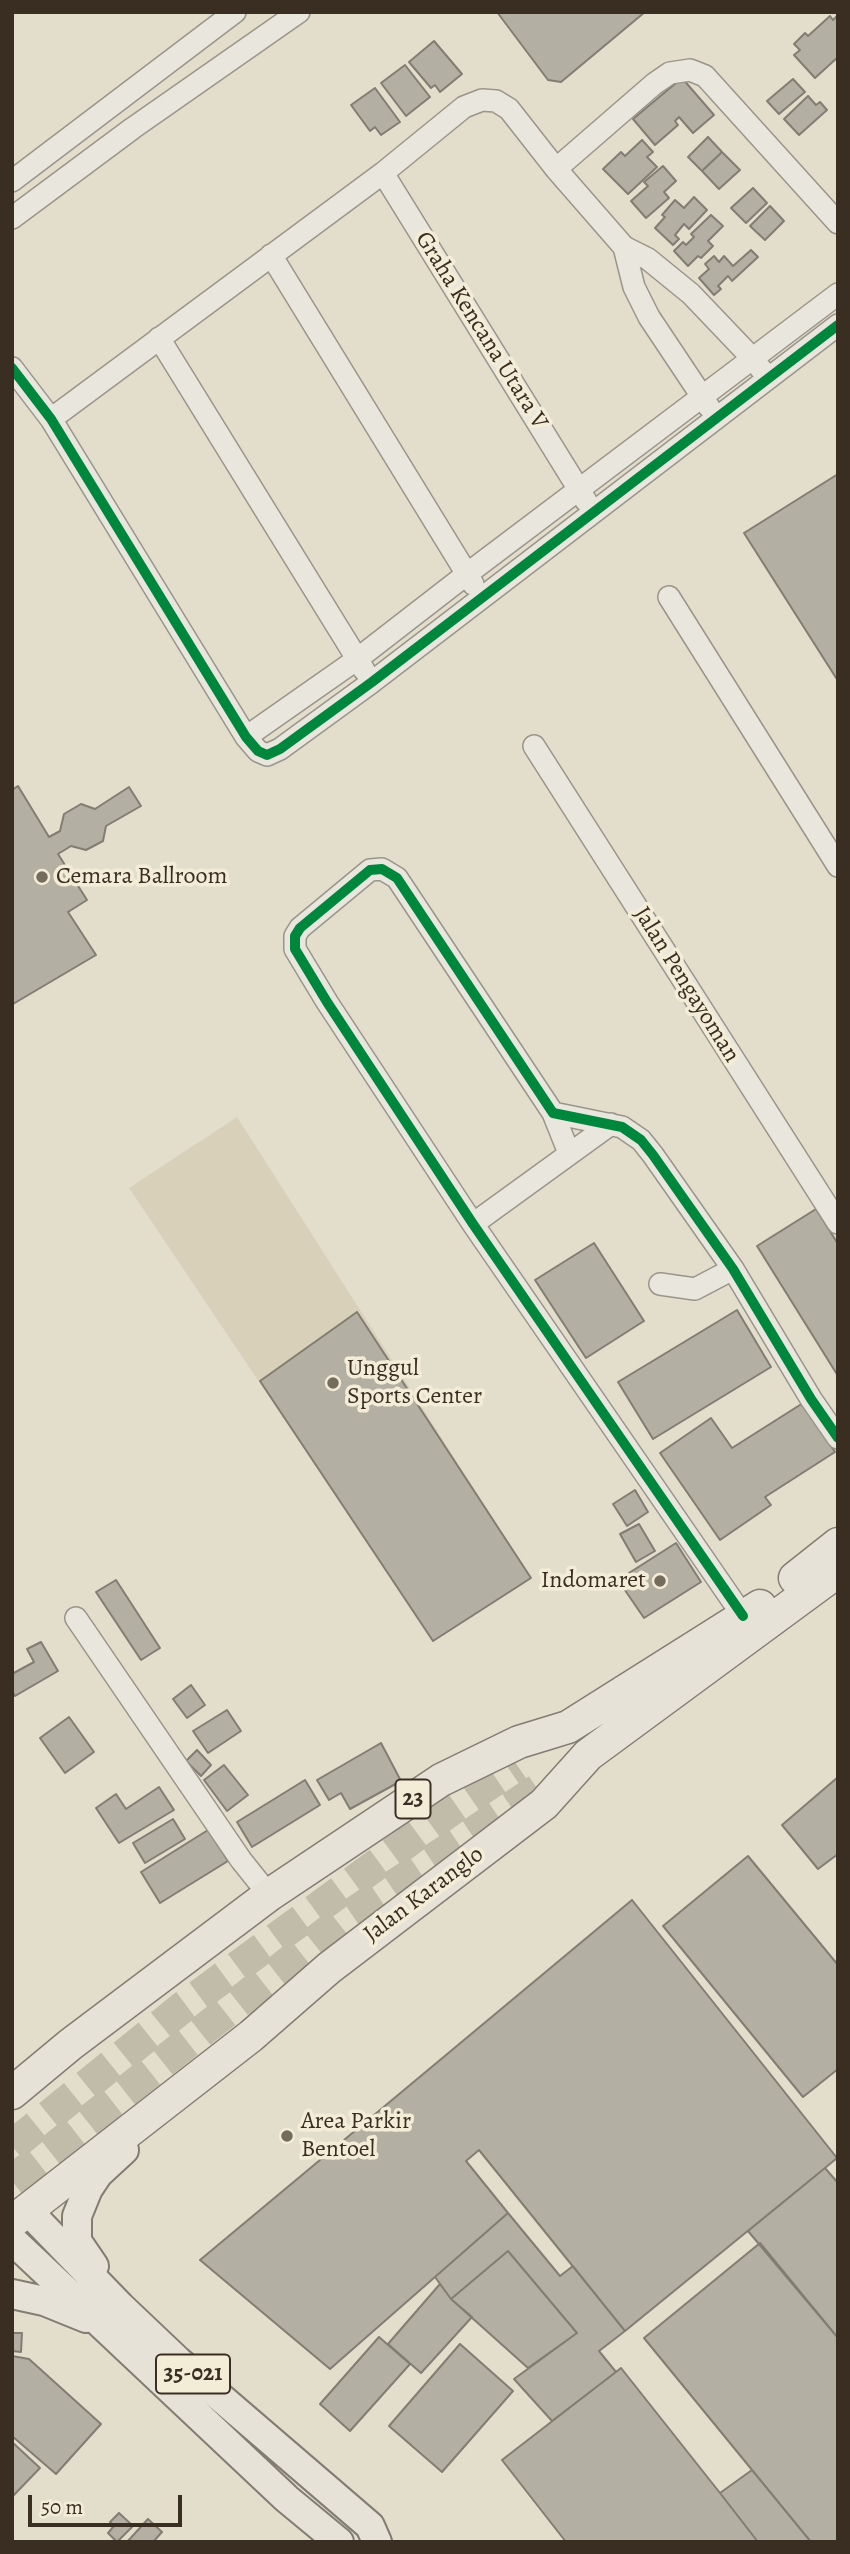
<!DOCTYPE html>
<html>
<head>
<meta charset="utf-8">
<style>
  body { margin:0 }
  #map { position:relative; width:850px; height:2554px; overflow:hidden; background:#e3decc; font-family:Alegreya,serif }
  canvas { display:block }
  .frame { position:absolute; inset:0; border:14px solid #3a2e23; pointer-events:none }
  .scale { position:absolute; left:28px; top:2495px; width:154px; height:32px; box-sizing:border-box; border:4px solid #3a2e23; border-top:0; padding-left:9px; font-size:21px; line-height:24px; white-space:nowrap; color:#3a2e23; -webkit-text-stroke:5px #f3edd7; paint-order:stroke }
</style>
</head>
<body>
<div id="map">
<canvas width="850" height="2554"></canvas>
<div class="frame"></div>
<div class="scale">50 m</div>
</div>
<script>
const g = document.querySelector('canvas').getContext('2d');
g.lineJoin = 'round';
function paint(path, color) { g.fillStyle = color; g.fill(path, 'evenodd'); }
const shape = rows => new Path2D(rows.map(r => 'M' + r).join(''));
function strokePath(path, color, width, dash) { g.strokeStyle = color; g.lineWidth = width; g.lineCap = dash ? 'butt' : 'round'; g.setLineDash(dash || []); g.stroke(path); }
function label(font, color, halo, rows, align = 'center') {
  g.font = font + ' Alegreya,serif'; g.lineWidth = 7; g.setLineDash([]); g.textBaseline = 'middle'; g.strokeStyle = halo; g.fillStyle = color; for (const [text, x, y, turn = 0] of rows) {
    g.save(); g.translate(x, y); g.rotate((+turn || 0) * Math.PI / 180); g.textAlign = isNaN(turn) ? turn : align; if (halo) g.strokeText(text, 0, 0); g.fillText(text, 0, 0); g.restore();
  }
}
paint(shape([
  [237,1117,531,1578,433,1641,129,1188]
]), '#d8d0b8');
const building = shape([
  [497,12,645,12,561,82,548,80,497,12],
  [838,15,838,57,815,78,794,55,800,50,794,44,805,33,808,36,830,16,833,20,838,15],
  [434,41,462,74,440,92,435,85,431,88,409,62,434,41],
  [405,65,430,97,406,116,381,83,405,65],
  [682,78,714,115,693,133,679,117,675,121,678,125,655,145,633,119,682,78],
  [793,79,805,92,779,114,767,101,793,79],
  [375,88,400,122,381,135,375,127,370,131,351,105,375,88],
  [808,96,816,105,820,102,827,110,799,135,784,119,808,96],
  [708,137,722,152,702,171,688,157,708,137],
  [642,140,653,152,647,157,657,167,628,194,603,169,621,152,625,156,642,140],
  [722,152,740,170,719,189,702,171,722,152],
  [663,166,676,181,664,192,669,198,646,218,631,201,648,186,644,182,663,166],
  [753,188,767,203,746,223,731,208,753,188],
  [694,197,707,210,689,229,684,224,675,235,679,239,673,245,655,228,665,217,662,215,675,200,684,208,694,197],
  [770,206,784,221,765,240,750,226,770,206],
  [711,215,723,226,708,241,713,246,701,258,698,256,688,266,674,251,683,242,686,245,694,237,691,234,711,215],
  [751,250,758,257,732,281,728,276,718,286,721,289,714,295,699,278,709,269,705,264,714,256,719,262,724,256,733,266,751,250],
  [838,474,838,681,744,533,838,474],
  [18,786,49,837,60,831,64,814,81,804,95,809,129,787,141,806,106,826,103,841,86,850,71,846,58,854,87,900,68,912,96,955,13,1004,12,790,18,786],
  [816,1209,838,1244,838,1376,757,1246,816,1209],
  [594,1243,644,1321,586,1358,535,1280,594,1243],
  [737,1310,771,1367,653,1439,618,1382,737,1310],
  [357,1312,531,1578,433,1641,260,1381,357,1312],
  [803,1403,835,1452,765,1497,771,1505,720,1540,660,1453,711,1418,732,1448,803,1403],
  [635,1490,648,1512,627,1526,613,1504,635,1490],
  [639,1524,655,1551,636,1562,620,1534,639,1524],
  [676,1543,701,1582,644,1618,618,1580,676,1543],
  [116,1580,160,1648,141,1660,96,1592,116,1580],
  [41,1642,58,1671,15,1696,12,1691,12,1674,34,1662,27,1649,41,1642],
  [191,1685,205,1705,187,1718,173,1699,191,1685],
  [227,1710,241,1731,208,1753,193,1731,227,1710],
  [69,1717,94,1752,65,1773,40,1738,69,1717],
  [381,1743,401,1781,350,1809,341,1793,329,1800,317,1780,381,1743],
  [197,1750,211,1765,201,1776,186,1761,197,1750],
  [224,1765,248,1795,227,1811,204,1780,224,1765],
  [838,1777,838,1854,818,1869,782,1825,838,1777],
  [305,1780,320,1805,252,1847,237,1822,305,1780],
  [159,1787,174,1810,119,1843,96,1808,116,1794,126,1809,159,1787],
  [173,1819,185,1839,145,1863,133,1843,173,1819],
  [208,1830,228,1861,160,1903,141,1872,208,1830],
  [748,1856,838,1965,838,2069,803,2097,663,1926,748,1856],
  [632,1900,837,2158,825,2168,625,2331,479,2150,466,2161,508,2213,330,2369,200,2260,632,1900],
  [825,2168,838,2183,838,2338,748,2231,825,2168],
  [508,2213,560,2276,573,2266,625,2331,599,2351,616,2372,552,2421,514,2379,577,2333,508,2251,451,2299,435,2277,508,2213],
  [760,2243,838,2338,838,2542,811,2542,644,2338,760,2243],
  [508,2251,577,2333,528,2368,451,2299,508,2251],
  [440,2284,451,2299,472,2317,421,2373,388,2344,440,2284],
  [12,2333,22,2333,21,2352,12,2351,12,2333],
  [379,2337,410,2364,350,2431,320,2404,379,2337],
  [460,2344,513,2391,442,2472,389,2426,460,2344],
  [12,2356,29,2359,101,2424,56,2474,12,2436,12,2356],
  [621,2368,720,2493,758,2542,566,2542,502,2460,621,2368],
  [12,2442,40,2468,12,2497,12,2442],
  [752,2470,811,2542,758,2542,720,2493,752,2470],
  [119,2513,133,2526,117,2542,108,2533,114,2526,110,2522,119,2513],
  [148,2519,162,2532,153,2542,127,2542,148,2519]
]);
paint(building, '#b3afa3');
strokePath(building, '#827d73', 2);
strokePath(shape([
  [12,2146,183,2007,444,1815,517,1765],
  [12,2181,341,1921,540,1788]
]), '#c1bbaa', 32, [32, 16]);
const minor = shape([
  [556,169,654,84,670,73,690,70,705,76,838,223],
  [383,173,586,501],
  [12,181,235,12],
  [12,218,133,128,299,12],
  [624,247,634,287,649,317,709,407],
  [271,255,473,584],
  [159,338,364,670],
  [12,368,51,419,246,737,258,751,267,755,280,749,372,682,838,325],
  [51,419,383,173,464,107,482,100,496,101,509,109,556,169,624,247,648,259,691,294,753,359,768,378],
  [669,597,838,866],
  [246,737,356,660,467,574,838,294],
  [534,746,838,1223],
  [553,1113,569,1153],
  [473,1224,611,1124],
  [660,1284,695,1289,733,1269],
  [743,1616,473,1224,327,1002,295,949,295,936,300,928,370,870,382,869,397,878,553,1113,622,1127,641,1140,653,1155,733,1269,811,1399,838,1438],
  [76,1618,241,1860,269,1895]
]);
const major = shape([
  [27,2210,120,2306,178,2361,370,2526,377,2542],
  [12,2240,287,2499,339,2542],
  [94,2266,77,2241,77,2216,88,2189,98,2174,124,2150],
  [12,2294,44,2301,86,2318]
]);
const highway = shape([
  [795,1578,838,1544],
  [12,2093,71,2044,269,1895,441,1780,519,1742,568,1727,760,1606],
  [12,2222,251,2036,329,1968,544,1804,588,1755,838,1571]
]);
strokePath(minor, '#9a958a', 24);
strokePath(major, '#827d73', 32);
strokePath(highway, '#827d73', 35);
strokePath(minor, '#e9e6dd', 21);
strokePath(major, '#e6e2d8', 28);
strokePath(highway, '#e6e2d8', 32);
strokePath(shape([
  [12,368,51,419,246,737,258,751,267,755,280,749,372,682,838,325],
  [743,1616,473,1224,327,1002,295,949,295,936,300,928,370,870,382,869,397,878,553,1113,622,1127,641,1140,653,1155,733,1269,811,1399,838,1438]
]), '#00873e', 10);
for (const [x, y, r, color] of [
  [42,877,7,"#756c5e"],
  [333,1383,7,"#756c5e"],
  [660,1581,7,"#756c5e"],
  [287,2136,7,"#756c5e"]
]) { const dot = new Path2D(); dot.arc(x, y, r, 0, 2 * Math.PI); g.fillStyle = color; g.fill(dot); strokePath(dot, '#f3edd7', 2.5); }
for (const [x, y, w] of [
  [413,1799,35],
  [193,2374,74]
]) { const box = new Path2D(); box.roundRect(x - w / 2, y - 19.5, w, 39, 5); g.fillStyle = '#f3edd7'; g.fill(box); strokePath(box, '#3a2e23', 2); }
label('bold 23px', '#3a2e23', null, [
  ["23",413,1799],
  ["35-021",193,2374]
]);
label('24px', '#3a2e23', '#f3edd7', [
  ["Graha Kencana Utara V",481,331,58],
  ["Jalan Pengayoman",686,985,58],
  ["Jalan Karanglo",424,1895,-37]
]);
label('24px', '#3a2e23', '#f3edd7', [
  ["Cemara Ballroom",56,877],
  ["Unggul",347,1369],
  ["Sports Center",347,1397],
  ["Indomaret",646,1581,"right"],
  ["Area Parkir",301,2122],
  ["Bentoel",301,2150]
], 'left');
</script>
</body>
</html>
